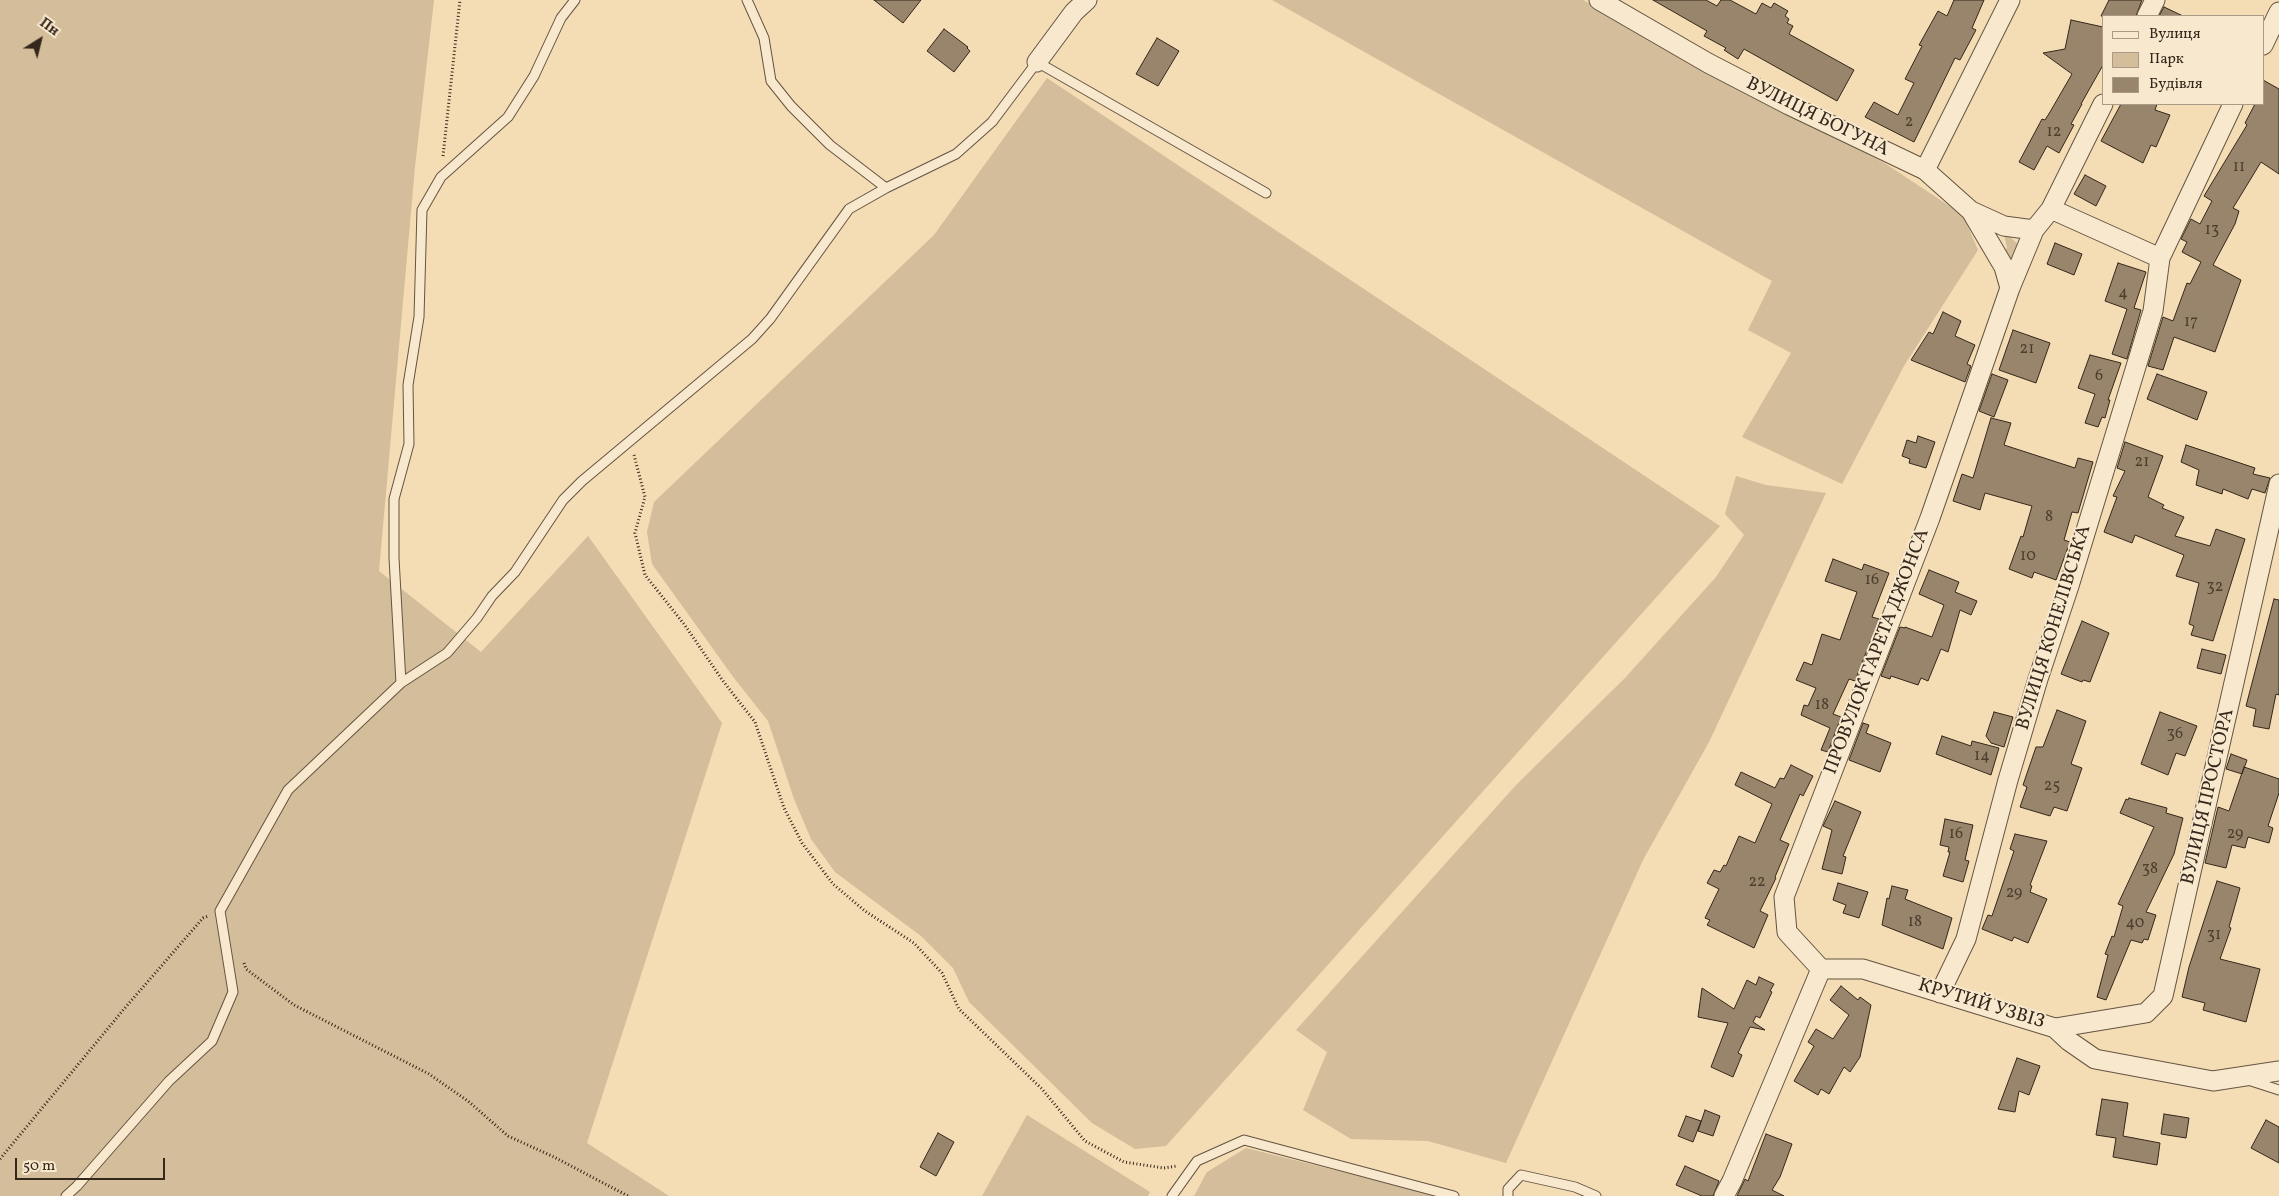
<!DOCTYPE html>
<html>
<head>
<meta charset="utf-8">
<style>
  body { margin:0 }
  #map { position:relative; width:2279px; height:1196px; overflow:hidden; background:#f4dcb4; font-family:Vollkorn,serif }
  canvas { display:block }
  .legend { position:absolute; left:2102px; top:15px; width:162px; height:90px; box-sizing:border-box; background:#f8e8ce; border:1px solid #aa9b86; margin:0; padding:6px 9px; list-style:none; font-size:15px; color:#34271b }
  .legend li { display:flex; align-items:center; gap:10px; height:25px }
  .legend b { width:25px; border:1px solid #aa9b86 }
  .north { position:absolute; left:15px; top:15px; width:50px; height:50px; -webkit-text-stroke:4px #f8e8ce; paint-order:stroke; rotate:36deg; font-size:14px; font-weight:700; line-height:20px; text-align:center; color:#34271b }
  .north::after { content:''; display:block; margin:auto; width:18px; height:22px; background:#34271b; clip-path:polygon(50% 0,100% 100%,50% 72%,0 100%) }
  .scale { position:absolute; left:15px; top:1158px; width:150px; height:22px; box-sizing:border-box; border:2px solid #34271b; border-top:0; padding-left:6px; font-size:15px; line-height:18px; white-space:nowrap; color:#34271b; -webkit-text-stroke:4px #f8e8ce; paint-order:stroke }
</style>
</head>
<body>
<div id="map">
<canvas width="2279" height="1196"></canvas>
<ul class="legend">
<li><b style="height:6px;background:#f8e8ce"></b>Вулиця</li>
<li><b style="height:14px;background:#d3bd9a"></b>Парк</li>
<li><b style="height:14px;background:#98856b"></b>Будівля</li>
</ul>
<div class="north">Пн</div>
<div class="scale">50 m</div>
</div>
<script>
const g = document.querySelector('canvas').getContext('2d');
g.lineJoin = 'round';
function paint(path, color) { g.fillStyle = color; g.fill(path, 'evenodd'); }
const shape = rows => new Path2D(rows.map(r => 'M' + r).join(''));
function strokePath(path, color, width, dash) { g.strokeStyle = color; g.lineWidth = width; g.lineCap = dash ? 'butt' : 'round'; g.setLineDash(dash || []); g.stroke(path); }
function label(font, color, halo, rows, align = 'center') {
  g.font = font + ' Vollkorn,serif'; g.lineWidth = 4; g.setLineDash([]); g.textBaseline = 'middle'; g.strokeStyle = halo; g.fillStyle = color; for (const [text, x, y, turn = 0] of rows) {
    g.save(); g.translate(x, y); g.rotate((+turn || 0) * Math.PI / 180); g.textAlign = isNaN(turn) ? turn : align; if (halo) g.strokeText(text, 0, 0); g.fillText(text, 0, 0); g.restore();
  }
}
paint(shape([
  [0,0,434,0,415,167,379,571,481,652,588,536,722,723,587,1143,669,1196,0,1196],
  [1272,0,1583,0,1886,164,1963,215,1978,250,1904,366,1842,484,1742,437,1791,353,1748,330,1772,281],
  [1047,78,1720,526,1166,1146,1135,1149,1092,1123,969,1002,953,968,921,936,835,872,811,839,794,799,768,721,734,678,652,564,647,532,654,502,934,235],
  [2004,235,2009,236,2021,247,2013,268,2005,252,2007,247],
  [1736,476,1766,485,1826,493,1709,742,1643,860,1506,1163,1428,1141,1351,1139,1303,1110,1327,1052,1296,1030,1516,785,1625,678,1716,577,1744,535,1725,514],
  [1027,1115,1150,1192,1148,1196,982,1196],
  [1246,1148,1439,1196,1194,1196,1207,1172]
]), '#d3bd9a');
const building = shape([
  [874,0,921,0,903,23,874,0],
  [1653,0,1706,0,1717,6,1721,0,1730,0,1756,14,1762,3,1771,8,1774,3,1788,11,1785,16,1789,19,1787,23,1793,26,1789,34,1854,70,1837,101,1744,49,1738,59,1724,50,1726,48,1704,36,1707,31,1653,0],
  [1954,0,1984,0,1972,28,1976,30,1960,60,1955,58,1914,142,1865,117,1874,102,1898,115,1914,83,1905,79,1922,46,1919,45,1938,11,1947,16,1954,0],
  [2109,0,2142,0,2136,16,2101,16,2109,0],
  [2164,7,2183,16,2159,16,2164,7],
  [2071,20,2103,27,2103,65,2081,104,2082,104,2071,124,2074,125,2059,153,2047,146,2034,170,2019,162,2042,119,2045,120,2050,112,2072,74,2043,53,2065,49,2071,20],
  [944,29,968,47,967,48,970,51,954,72,927,51,944,29],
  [1157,38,1179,51,1158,86,1136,74,1157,38],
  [2263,80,2279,89,2279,174,2261,162,2233,208,2239,211,2235,224,2213,265,2241,280,2215,352,2174,337,2163,370,2148,366,2163,317,2173,321,2187,283,2190,284,2201,262,2182,252,2187,242,2181,239,2191,219,2200,224,2212,201,2204,196,2247,125,2245,123,2255,104,2263,104,2263,80],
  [2121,104,2157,104,2155,110,2170,115,2156,147,2151,145,2143,163,2101,141,2121,104],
  [2085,175,2106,186,2096,206,2074,194,2085,175],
  [2055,243,2082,254,2074,275,2047,264,2055,243],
  [2118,263,2146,272,2134,308,2141,310,2127,359,2112,354,2127,309,2105,301,2118,263],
  [1943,312,1961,321,1955,336,1975,345,1967,364,1971,366,1965,382,1911,360,1929,332,1933,334,1943,312],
  [2013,330,2050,343,2036,383,1999,370,2013,330],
  [2090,355,2121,363,2108,400,2110,400,2105,418,2102,417,2098,427,2085,423,2095,394,2078,388,2090,355],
  [1992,374,2008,380,1994,417,1979,411,1992,374],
  [2157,374,2207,392,2197,420,2147,399,2157,374],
  [1991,418,2011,423,2004,445,2075,468,2078,458,2093,462,2078,513,2072,512,2064,540,2070,542,2056,580,2034,572,2032,578,2009,569,2021,536,2023,537,2032,506,1985,493,1980,510,1953,501,1962,474,1973,478,1991,418],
  [1918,436,1935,442,1926,468,1909,463,1910,459,1902,456,1907,440,1916,443,1918,436],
  [2125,442,2163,456,2148,497,2164,505,2162,508,2184,517,2175,536,2210,546,2216,529,2245,539,2213,641,2191,635,2194,626,2189,624,2199,583,2176,576,2184,555,2135,535,2132,543,2104,532,2117,497,2113,496,2125,471,2117,468,2125,442],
  [2186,445,2255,468,2253,474,2270,478,2265,493,2252,489,2248,499,2223,489,2222,494,2196,485,2199,470,2181,462,2186,445],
  [1833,559,1862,570,1864,564,1889,573,1872,617,1879,619,1855,681,1849,679,1833,714,1841,717,1828,752,1821,750,1830,728,1801,715,1804,705,1808,706,1816,688,1796,680,1804,662,1812,665,1822,634,1840,640,1857,592,1825,581,1833,559],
  [1929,570,1959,582,1955,592,1977,601,1971,615,1960,610,1948,652,1941,649,1928,681,1921,678,1918,685,1891,676,1890,679,1881,676,1900,627,1905,628,1905,627,1932,637,1944,605,1919,594,1929,570],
  [2274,599,2279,600,2279,695,2276,694,2269,729,2253,726,2256,709,2246,706,2274,599],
  [2082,621,2109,633,2090,682,2083,680,2082,682,2061,674,2082,621],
  [2202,649,2226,655,2221,674,2197,668,2202,649],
  [2057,710,2086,721,2071,764,2082,768,2067,811,2054,807,2050,816,2020,807,2027,787,2023,785,2036,747,2043,747,2057,710],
  [1994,712,2013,717,2004,747,1991,743,1986,736,1994,712],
  [2160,712,2197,726,2185,756,2176,753,2168,775,2141,764,2160,712],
  [1863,723,1869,725,1866,733,1891,743,1880,772,1849,760,1863,723],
  [1942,736,1971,746,1972,741,1999,748,1991,775,1936,754,1942,736],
  [2231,754,2247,760,2242,774,2226,769,2231,754],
  [1791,765,1813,776,1803,796,1800,794,1780,840,1789,844,1775,877,1776,878,1760,911,1768,915,1754,948,1707,925,1710,920,1705,918,1719,889,1707,883,1714,870,1720,872,1724,865,1726,866,1739,836,1755,843,1772,804,1735,785,1741,772,1775,788,1780,778,1784,779,1791,765],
  [2244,767,2279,779,2279,793,2268,826,2273,828,2269,843,2248,837,2245,848,2232,845,2226,868,2205,863,2218,807,2229,811,2244,767],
  [2129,798,2167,808,2166,813,2183,818,2174,854,2146,912,2156,915,2148,940,2144,939,2142,943,2131,940,2106,1000,2097,997,2108,955,2105,954,2112,936,2114,937,2123,906,2118,904,2154,827,2120,813,2126,799,2128,800,2129,798],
  [1835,801,1861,812,1843,856,1846,857,1842,874,1822,869,1832,830,1823,826,1835,801],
  [1945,819,1973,825,1965,860,1969,861,1963,882,1943,876,1950,852,1948,852,1949,847,1940,845,1945,819],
  [2015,834,2047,841,2030,885,2032,886,2030,892,2047,899,2028,943,2014,937,2012,941,1982,929,1988,915,1992,916,2014,851,2010,849,2015,834],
  [2217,881,2240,888,2229,927,2231,928,2220,959,2260,969,2246,1022,2203,1010,2205,1003,2182,997,2189,967,2217,881],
  [1838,883,1868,892,1859,918,1843,913,1846,905,1833,900,1838,883],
  [1892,886,1908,890,1905,899,1952,918,1943,949,1882,925,1887,898,1889,899,1892,886],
  [1759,977,1774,984,1770,991,1772,992,1760,1018,1756,1016,1753,1022,1765,1030,1750,1027,1738,1053,1742,1055,1733,1077,1711,1067,1728,1023,1698,1017,1702,988,1734,1009,1747,980,1756,985,1759,977],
  [1841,986,1858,1000,1860,997,1871,1005,1860,1057,1850,1072,1844,1067,1829,1094,1821,1089,1818,1095,1794,1081,1814,1046,1808,1042,1816,1029,1833,1039,1849,1015,1830,1000,1841,986],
  [2017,1058,2040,1066,2029,1095,2019,1091,2015,1112,1998,1109,2017,1058],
  [2102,1099,2128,1103,2123,1136,2160,1143,2157,1165,2113,1157,2116,1138,2096,1135,2102,1099],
  [1705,1110,1720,1116,1713,1136,1698,1131,1705,1110],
  [2164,1114,2189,1118,2186,1138,2161,1134,2164,1114],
  [1686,1116,1701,1121,1693,1142,1678,1136,1686,1116],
  [2266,1120,2279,1127,2279,1163,2251,1148,2266,1120],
  [938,1133,954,1142,936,1176,920,1167,938,1133],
  [1766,1134,1792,1144,1780,1177,1772,1190,1784,1196,1737,1196,1745,1179,1748,1181,1766,1134],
  [1685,1166,1719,1181,1713,1196,1702,1196,1676,1185,1685,1166]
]);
paint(building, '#98856b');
strokePath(building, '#34271b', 1);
const lane = shape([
  [747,0,764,38,771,81,791,106,830,145,886,188],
  [401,683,394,558,394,499,409,444,408,385,419,317,422,210,441,177,508,117,534,76,561,18,575,0],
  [2248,1080,2279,1090],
  [66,1196,77,1186,169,1081,212,1041,233,992,220,911,288,790,401,683,447,653,477,618,492,596,515,572,563,500,582,481,752,339,770,319,849,209,886,188,956,154,992,122,1037,62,1266,193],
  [1172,1196,1197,1161,1244,1140,1454,1196],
  [1508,1196,1508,1189,1521,1175,1575,1187,1596,1196]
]);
const street = shape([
  [1599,0,1708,63,1789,105,1925,170,1971,211,2004,226,2034,230],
  [2147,16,2155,0],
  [2263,45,2279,12],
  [1037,62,1074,12,1087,0],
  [1925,170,2010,0],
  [2051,209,2160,258],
  [1971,211,2004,267,2010,288],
  [1821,969,1787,932,1784,897,1930,518,2010,288,2034,230,2051,209,2103,104],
  [1821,969,1863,969,2055,1028,2069,1041,2095,1059,2213,1081,2279,1071],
  [1940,993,1966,939,2008,780,2038,679,2069,586,2153,311,2160,258,2233,104],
  [2055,1028,2146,1013,2163,996,2279,484],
  [1724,1196,1732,1181,1821,969]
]);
strokePath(lane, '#645441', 11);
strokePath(street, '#645441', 21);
strokePath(shape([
  [443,156,460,0],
  [634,455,645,497,635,533,645,575,684,624,723,681,755,722,784,808,802,843,833,884,865,911,914,943,942,973,959,1009,1042,1089,1085,1141,1124,1162,1164,1168,1177,1166],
  [244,963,246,969,294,1005,429,1074,468,1101,508,1136,554,1157,628,1196],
  [0,1159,124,1009,203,918,208,916]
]), '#34271b', 3, [1, 2.5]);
strokePath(lane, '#f8e8ce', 9);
strokePath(street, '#f8e8ce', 19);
label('16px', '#4d3e2f', null, [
  ["2",1909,123],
  ["12",2054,133],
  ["11",2239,168],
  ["13",2212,231],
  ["4",2123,294],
  ["17",2191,323],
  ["21",2027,350],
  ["6",2099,377],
  ["21",2142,463],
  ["8",2049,518],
  ["10",2028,557],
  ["16",1872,581],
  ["32",2215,588],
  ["18",1822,706],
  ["36",2175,735],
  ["14",1982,757],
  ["25",2052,787],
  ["16",1956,835],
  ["29",2235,835],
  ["38",2150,870],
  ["22",1757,883],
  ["29",2014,894],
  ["18",1915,923],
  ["40",2135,924],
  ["31",2214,936]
]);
label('19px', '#34271b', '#f8e8ce', [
  ["ВУЛИЦЯ БОГУНА",1817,118,26],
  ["ВУЛИЦЯ КОНЕЛІВСЬКА",2055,628,-73],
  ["ПРОВУЛОК ГАРЕТА ДЖОНСА",1878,652,-69],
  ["ВУЛИЦЯ ПРОСТОРА",2209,797,-77],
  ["КРУТИЙ УЗВІЗ",1981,1005,17]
]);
</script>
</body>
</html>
